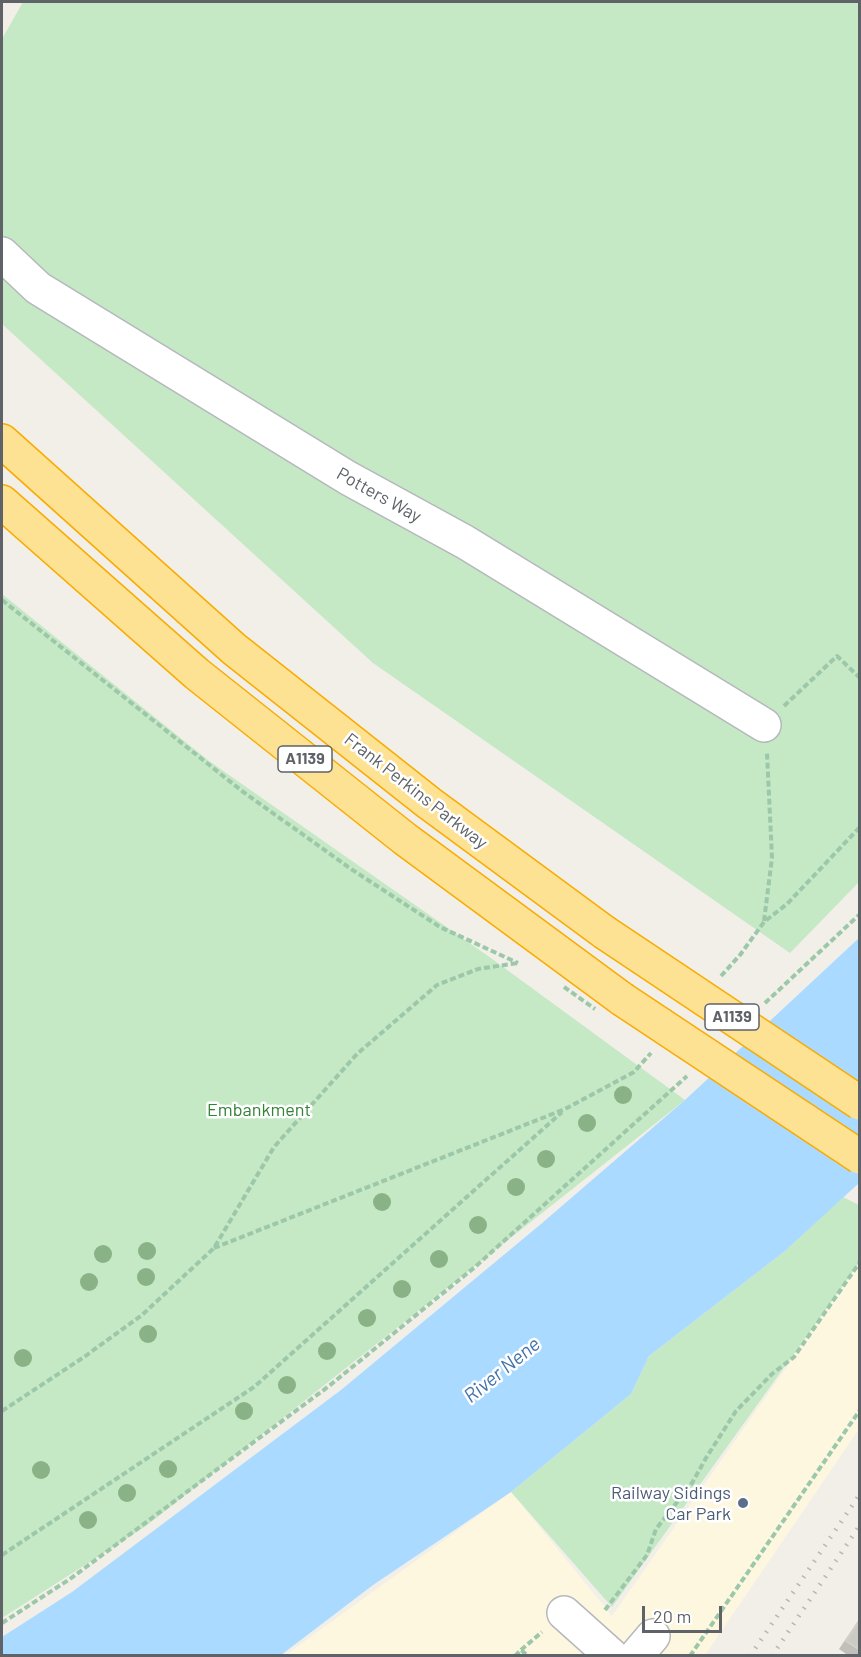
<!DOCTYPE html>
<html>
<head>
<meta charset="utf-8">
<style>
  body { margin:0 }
  #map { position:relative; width:861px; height:1657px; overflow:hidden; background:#f1efe8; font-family:Barlow,sans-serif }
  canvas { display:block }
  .frame { position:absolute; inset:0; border:3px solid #5f6368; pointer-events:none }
  .scale { position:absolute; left:642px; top:1606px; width:80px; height:27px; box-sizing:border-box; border:3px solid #5f6368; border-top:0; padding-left:8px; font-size:18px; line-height:21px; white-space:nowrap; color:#5f6368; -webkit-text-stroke:4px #fff; paint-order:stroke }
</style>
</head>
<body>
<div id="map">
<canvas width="861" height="1657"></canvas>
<div class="frame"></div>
<div class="scale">20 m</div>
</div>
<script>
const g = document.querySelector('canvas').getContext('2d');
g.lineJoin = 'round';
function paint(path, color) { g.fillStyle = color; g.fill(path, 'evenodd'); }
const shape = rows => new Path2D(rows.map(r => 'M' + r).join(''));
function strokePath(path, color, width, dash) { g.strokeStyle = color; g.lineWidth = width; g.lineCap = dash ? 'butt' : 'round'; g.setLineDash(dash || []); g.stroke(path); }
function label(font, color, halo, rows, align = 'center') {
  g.font = font + ' Barlow,sans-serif'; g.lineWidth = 5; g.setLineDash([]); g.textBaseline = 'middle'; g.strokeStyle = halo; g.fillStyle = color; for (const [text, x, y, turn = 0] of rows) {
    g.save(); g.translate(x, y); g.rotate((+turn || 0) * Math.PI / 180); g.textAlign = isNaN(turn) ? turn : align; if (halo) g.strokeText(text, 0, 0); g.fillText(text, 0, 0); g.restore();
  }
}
paint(shape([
  [859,1264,859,1429,705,1655,284,1656,511,1492,612,1616]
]), '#fef7e0');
paint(shape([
  [23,2,859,2,859,882,790,953,373,663,2,324,2,39],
  [2,594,209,761,488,956,685,1100,146,1526,2,1618],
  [843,1197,859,1205,859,1263,612,1607,511,1492,631,1394,649,1356,785,1251]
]), '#c5e8c5');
paint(shape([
  [859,938,859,1183,785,1251,649,1356,631,1394,511,1492,373,1585,281,1655,2,1656,2,1637,72,1592,341,1390,541,1224,685,1100]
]), '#aadaff');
paint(shape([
  [860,1618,860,1656,849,1656,839,1649]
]), '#0003');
const building = shape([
  [860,1620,860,1650,846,1641,860,1620]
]);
paint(building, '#cccac5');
strokePath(building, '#d6d1c6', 1.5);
const minor = shape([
  [2,254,38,288,348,478,465,542,764,725],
  [564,1613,612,1656],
  [636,1656,653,1636]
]);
const highway = shape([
  [2,441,234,649,429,803,604,932],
  [2,502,197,674,405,839,622,999]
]);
strokePath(minor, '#b5b8bc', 36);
strokePath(highway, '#f9ab00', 36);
strokePath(shape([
  [2,600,242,791,351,869,440,927,518,963],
  [784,706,837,656,860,678],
  [764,921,772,858,767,753],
  [721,976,740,955,764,922,787,904,860,827],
  [765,1003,860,914],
  [214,1248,565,1109,634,1072,651,1053],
  [2,1411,84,1357,142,1315,214,1248,274,1147,357,1054,437,985,478,969,518,963],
  [2,1555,254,1387,562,1112],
  [605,1610,647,1555,656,1529,692,1483,706,1458,736,1411,772,1374,794,1357,860,1262],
  [2,1623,70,1579,329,1386,475,1267,687,1076],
  [521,1650,542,1632],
  [515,1656,521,1650,528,1656],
  [690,1656,860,1410]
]), '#9cc7a9', 4, [6, 3]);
strokePath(minor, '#fff', 33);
strokePath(highway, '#fde293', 33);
strokePath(shape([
  [750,1656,860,1494],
  [772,1656,860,1525]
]), '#b6b7b8', 4.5, [1.5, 8]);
const highwayBridge = shape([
  [604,932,860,1103],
  [622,999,860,1157]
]);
strokePath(highwayBridge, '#f9ab00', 36, []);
strokePath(shape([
  [564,987,595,1009]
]), '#9cc7a9', 4, [6, 3]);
strokePath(highwayBridge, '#fde293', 33);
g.fillStyle = '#89b387';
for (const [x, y] of [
  [623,1095],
  [587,1123],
  [546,1159],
  [516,1187],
  [382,1202],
  [478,1225],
  [147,1251],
  [103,1254],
  [439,1259],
  [146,1277],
  [89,1282],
  [402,1289],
  [367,1318],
  [148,1334],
  [327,1351],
  [23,1358],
  [287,1385],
  [244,1411],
  [168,1469],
  [41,1470],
  [127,1493],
  [88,1520]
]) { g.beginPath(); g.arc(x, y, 9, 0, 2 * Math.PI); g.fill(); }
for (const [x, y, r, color] of [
  [743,1503,6,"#5c6f8a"]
]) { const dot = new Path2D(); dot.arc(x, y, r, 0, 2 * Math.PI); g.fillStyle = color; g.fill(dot); strokePath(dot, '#fff', 2); }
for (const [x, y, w] of [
  [305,759,54],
  [732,1017,54]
]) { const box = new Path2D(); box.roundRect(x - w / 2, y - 13, w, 26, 4.5); g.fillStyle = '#fff'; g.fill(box); strokePath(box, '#5f6368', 1.5); }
label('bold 16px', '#5f6368', null, [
  ["A1139",305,759],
  ["A1139",732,1017]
]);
label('18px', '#5f6368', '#fff', [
  ["Potters Way",379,495,29],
  ["Frank Perkins Parkway",416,791,38]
]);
label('18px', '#348238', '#fff', [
  ["Embankment",259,1110]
]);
label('18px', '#4e5e75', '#fff', [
  ["Railway Sidings",731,1493],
  ["Car Park",731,1514]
], 'right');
label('italic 20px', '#4174aa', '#fff', [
  ["River Nene",502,1370,-39]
]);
</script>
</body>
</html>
